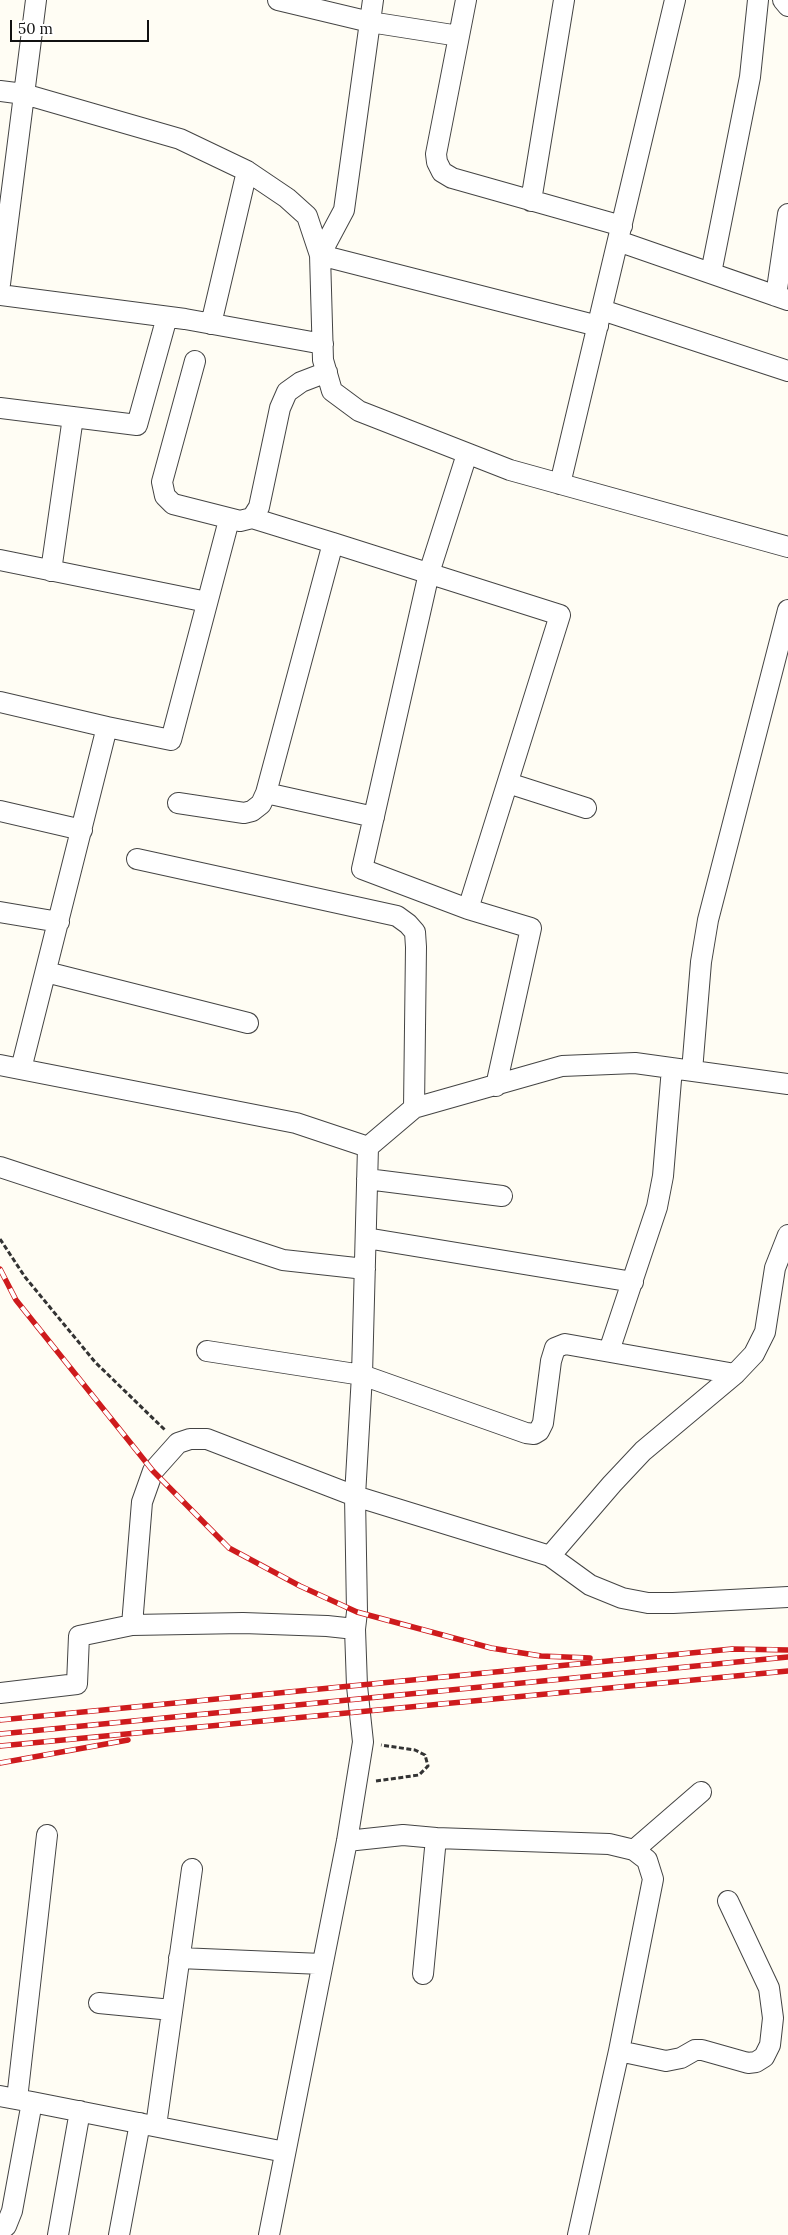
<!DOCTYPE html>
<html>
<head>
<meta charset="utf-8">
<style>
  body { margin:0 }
  #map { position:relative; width:788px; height:2235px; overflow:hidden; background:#fffdf4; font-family:Lora,serif }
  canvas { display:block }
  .scale { position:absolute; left:10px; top:20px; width:139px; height:22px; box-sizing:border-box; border:2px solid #111; border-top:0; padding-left:6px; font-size:15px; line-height:18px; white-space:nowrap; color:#111; -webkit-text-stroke:4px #fff; paint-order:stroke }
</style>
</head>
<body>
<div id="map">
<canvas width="788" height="2235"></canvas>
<div class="scale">50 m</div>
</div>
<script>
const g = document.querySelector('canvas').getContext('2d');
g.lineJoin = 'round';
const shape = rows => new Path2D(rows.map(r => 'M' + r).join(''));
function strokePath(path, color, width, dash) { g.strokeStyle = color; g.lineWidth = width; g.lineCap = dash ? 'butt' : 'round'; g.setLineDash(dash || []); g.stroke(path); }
const minor = shape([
  [278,0,370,22,459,36],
  [373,0,344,210,320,255,598,326],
  [466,0,436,154,437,162,442,172,452,178,622,226],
  [783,0,788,6],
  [0,91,24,94,180,139,247,171,287,198,307,216,320,255,323,360,332,391,359,411,510,470,788,547],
  [531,201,564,0],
  [618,241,788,300],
  [711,273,750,77,758,0],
  [0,284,36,0],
  [0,295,185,319,323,344],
  [776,296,788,214],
  [602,310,788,371],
  [211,324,247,171],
  [195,361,162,482,165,496,173,504,240,521,252,518,259,507,280,408,287,392,301,382,327,372],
  [0,408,137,425,167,317],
  [467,454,429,573,362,869,468,909],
  [560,484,675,0],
  [252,518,333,543],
  [0,560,207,602],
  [51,571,73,417],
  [0,702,107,727],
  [508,783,586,808],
  [178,803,244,813,252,811,261,804,266,793],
  [0,811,82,830],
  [374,817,266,793,333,543,560,615,468,909,531,928,496,1086],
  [137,859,397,916,408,924,415,932,416,947,414,1108],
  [0,912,59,922],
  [46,972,248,1023],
  [0,1065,296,1123,368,1147],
  [21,1069,107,727,171,740,229,520],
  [692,1071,701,962,708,920,788,610],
  [0,1167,283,1260,365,1269],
  [367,1179,502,1196],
  [366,1238,633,1282],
  [207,1351,362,1375,526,1433,534,1434,539,1431,543,1423,551,1361,555,1348,565,1344,735,1374],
  [609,1351,657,1207,663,1176,672,1068],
  [550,1556,612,1484,643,1451,735,1374,754,1354,765,1332,775,1268,788,1235],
  [132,1625,243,1623,327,1626,355,1629],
  [0,1693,77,1684,79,1636,132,1625,142,1502,153,1471,178,1443,190,1439,207,1439,355,1496,550,1556,590,1585,622,1598,648,1603,673,1603,788,1597],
  [347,1841,403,1835,436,1838,609,1844,634,1850,647,1860,653,1879,619,2051,578,2235],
  [634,1850,701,1792],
  [179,1958,322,1964],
  [423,1974,436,1838],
  [99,2003,172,2010],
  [619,2051,666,2061,681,2058,695,2050,702,2050,748,2063,756,2062,764,2057,770,2045,773,2018,769,1988,728,1901],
  [0,2096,32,2102,12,2211,6,2226,0,2230],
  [17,2099,47,1835],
  [32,2102,285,2152],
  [156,2126,192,1869],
  [58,2235,80,2111],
  [119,2235,140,2123],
  [269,2235,347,1841,363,1742,357,1686,355,1629,357,1612,355,1496,362,1375,368,1147,414,1108,562,1066,635,1063,788,1084]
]);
strokePath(minor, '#444', 22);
strokePath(shape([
  [0,1239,25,1277,95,1362,165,1430],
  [376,1781,419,1775,428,1766,425,1755,415,1750,381,1745]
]), '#333', 3, [5, 2.5]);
strokePath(minor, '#fff', 20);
const rail = shape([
  [0,1269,16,1300,153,1471,229,1548,300,1586,357,1612,491,1648,541,1656,590,1658],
  [0,1720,732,1649,788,1650],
  [0,1734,788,1657],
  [0,1746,788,1671],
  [0,1763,128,1740]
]);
strokePath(rail, '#ce1b1d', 5.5);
strokePath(rail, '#fff', 4, [11]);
</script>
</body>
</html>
